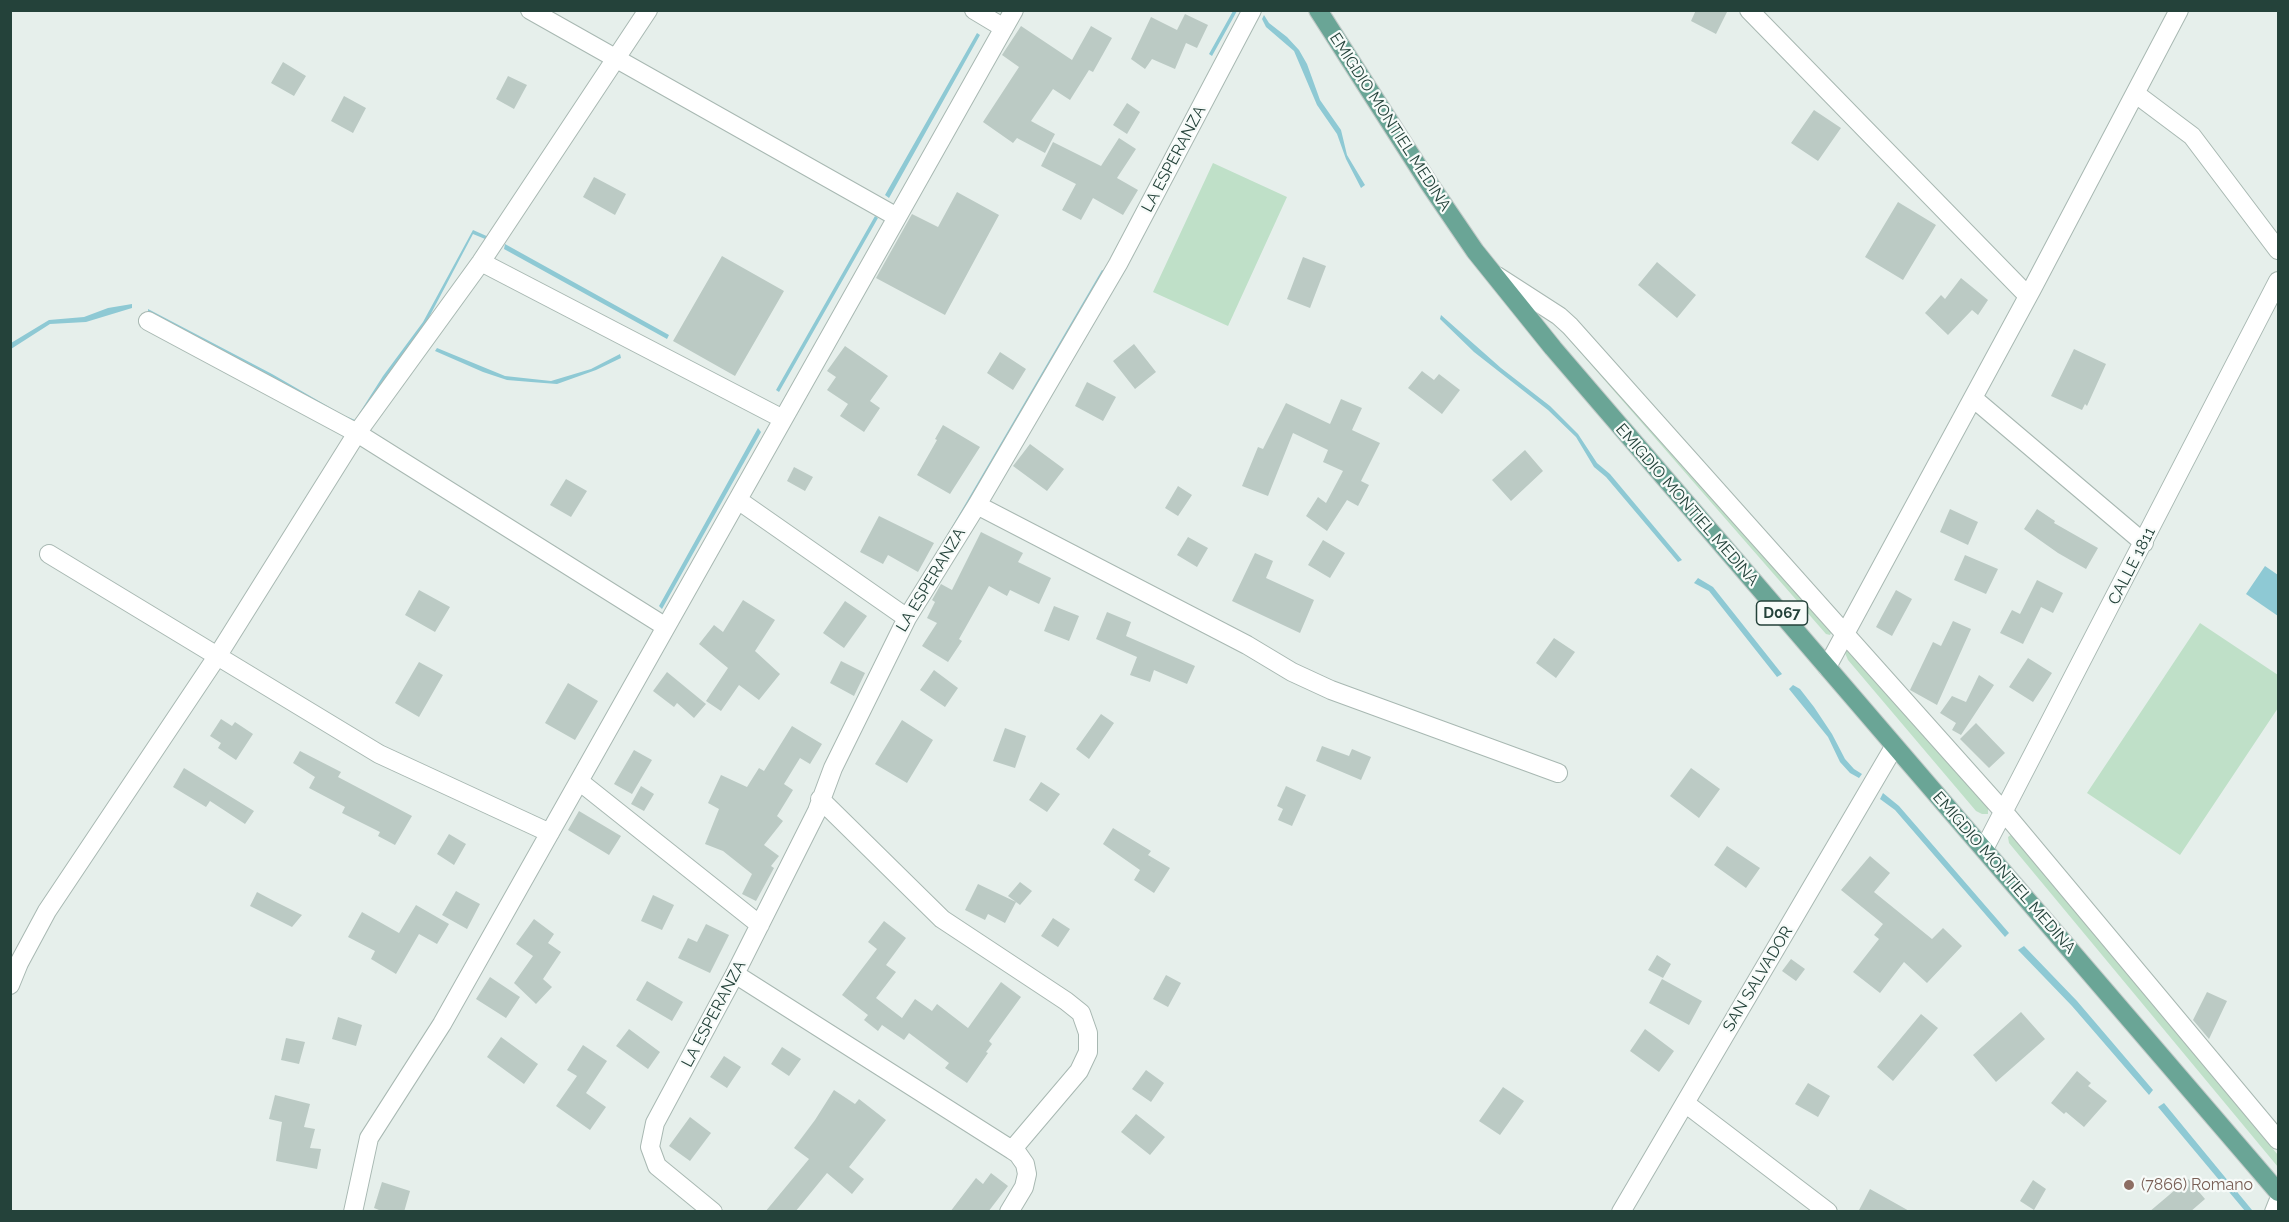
<!DOCTYPE html>
<html>
<head>
<meta charset="utf-8">
<style>
  body { margin:0 }
  #map { position:relative; width:2289px; height:1222px; overflow:hidden; background:#e6efeb; font-family:Raleway,sans-serif }
  canvas { display:block }
  .frame { position:absolute; inset:0; border:12px solid #24423a; pointer-events:none }
</style>
</head>
<body>
<div id="map">
<canvas width="2289" height="1222"></canvas>
<div class="frame"></div>
</div>
<script>
const g = document.querySelector('canvas').getContext('2d');
g.lineJoin = 'round';
function paint(path, color) { g.fillStyle = color; g.fill(path, 'evenodd'); }
const shape = rows => new Path2D(rows.map(r => 'M' + r).join(''));
function strokePath(path, color, width, dash) { g.strokeStyle = color; g.lineWidth = width; g.lineCap = dash ? 'butt' : 'round'; g.setLineDash(dash || []); g.stroke(path); }
function label(font, color, halo, rows, align = 'center') {
  g.font = font + ' Raleway,sans-serif'; g.lineWidth = 4.5; g.setLineDash([]); g.textBaseline = 'middle'; g.strokeStyle = halo; g.fillStyle = color; for (const [text, x, y, turn = 0] of rows) {
    g.save(); g.translate(x, y); g.rotate((+turn || 0) * Math.PI / 180); g.textAlign = isNaN(turn) ? turn : align; if (halo) g.strokeText(text, 0, 0); g.fillText(text, 0, 0); g.restore();
  }
}
paint(shape([
  [1213,163,1287,197,1228,326,1153,292],
  [1555,318,1832,631,1830,635,1826,634,1553,321],
  [2200,623,2278,675,2278,708,2180,855,2087,793],
  [1847,649,1988,808,1988,814,1982,814,1976,811,1848,660,1845,653],
  [2012,834,2278,1155,2278,1167,2009,843,2008,837]
]), '#bfe0c8');
paint(shape([
  [1233,11,1237,11,1212,56,1209,54],
  [1264,15,1269,23,1287,37,1299,50,1307,64,1320,100,1341,130,1347,155,1365,185,1361,188,1346,159,1337,134,1317,105,1294,51,1266,27,1262,19],
  [977,33,980,35,889,198,885,195],
  [875,216,878,218,779,392,776,390],
  [473,230,491,238,490,241,473,234,426,323,386,377,356,424,148,313,148,309,272,374,343,415,355,420,383,376,423,322],
  [505,244,669,335,667,339,504,249],
  [1102,270,1104,271,913,598,911,597],
  [132,304,132,308,86,322,50,324,11,349,11,343,49,320,84,317,108,308],
  [1441,315,1501,368,1550,406,1578,434,1597,463,1610,474,1682,560,1678,562,1606,477,1594,467,1576,437,1548,410,1474,352,1440,319],
  [437,348,505,376,551,381,591,369,620,354,621,358,596,370,557,384,531,382,507,380,483,372,435,351],
  [758,428,761,432,662,609,659,606],
  [2265,566,2278,575,2278,616,2246,594],
  [1698,578,1713,587,1782,674,1777,677,1709,591,1694,583],
  [1793,685,1800,689,1814,707,1832,734,1845,759,1854,769,1862,774,1859,778,1850,773,1840,762,1828,737,1789,689],
  [1883,793,1899,806,2009,933,2005,937,1895,810,1880,799],
  [2024,946,2077,1001,2153,1090,2149,1095,2072,1006,2018,950],
  [2164,1103,2252,1210,2251,1211,2245,1211,2158,1107]
]), '#8ec9d4');
paint(shape([
  [1696,10,1728,10,1716,34,1691,21],
  [1185,14,1208,25,1197,48,1186,43,1175,69,1152,59,1145,69,1131,59,1151,17,1177,30],
  [1021,26,1072,60,1091,26,1112,38,1093,72,1089,70,1070,100,1053,89,1031,121,1055,134,1045,153,1017,138,1013,143,983,122,1019,67,1002,55],
  [283,62,306,76,294,96,271,83],
  [508,76,527,85,514,109,496,99],
  [344,96,366,108,353,133,331,121],
  [1127,103,1140,112,1127,134,1113,125],
  [1814,110,1841,128,1818,161,1791,143],
  [1119,138,1136,149,1117,178,1138,190,1123,215,1093,198,1081,220,1062,210,1076,184,1041,166,1053,142,1101,166],
  [594,177,626,194,615,215,583,197],
  [957,192,999,215,945,315,876,278,912,214,938,227],
  [1898,202,1936,225,1903,280,1865,257],
  [722,256,784,291,735,376,673,341],
  [1303,257,1326,266,1310,308,1287,299],
  [1657,262,1696,295,1677,318,1638,285],
  [1961,278,1988,300,1978,315,1972,310,1948,335,1925,313,1941,295,1945,299],
  [1134,344,1156,372,1135,389,1113,361],
  [845,346,888,376,870,401,880,408,864,432,840,416,848,404,827,390,836,377,827,371],
  [2074,349,2106,364,2087,406,2085,404,2082,410,2051,396],
  [1000,352,1026,369,1013,390,987,373],
  [1422,371,1434,380,1439,374,1460,390,1442,414,1408,388],
  [1087,382,1116,397,1103,421,1075,406],
  [1341,399,1362,408,1352,430,1380,443,1361,481,1369,485,1358,506,1347,500,1327,531,1306,516,1318,497,1326,503,1343,471,1323,462,1328,450,1293,433,1268,496,1242,486,1258,447,1263,449,1286,403,1330,424],
  [943,425,980,447,950,494,917,475,937,440,935,439],
  [1030,444,1064,469,1047,491,1013,466],
  [1525,450,1543,471,1511,501,1492,480],
  [794,467,813,477,805,491,787,481],
  [566,479,587,491,571,517,550,505],
  [1178,486,1192,495,1178,516,1165,508],
  [1950,509,1978,522,1968,545,1940,532],
  [2037,509,2055,521,2054,523,2098,548,2086,569,2058,553,2024,529],
  [879,516,934,543,918,572,888,555,883,564,860,552],
  [981,532,1023,553,1018,562,1051,578,1039,604,1010,590,1007,596,989,586,959,639,962,641,948,662,922,646,937,623,927,618,935,602,932,600,941,584,952,590],
  [1188,537,1208,548,1197,567,1177,555],
  [1323,540,1345,553,1330,578,1308,565],
  [1255,553,1273,561,1266,578,1314,600,1300,633,1232,601],
  [1965,555,1998,569,1986,594,1954,580],
  [2037,580,2063,593,2053,613,2041,607,2023,644,2000,633,2012,610,2020,614],
  [419,590,450,607,435,632,405,615],
  [1896,590,1912,599,1892,636,1876,627],
  [743,600,775,620,755,651,780,674,759,700,739,685,721,711,706,701,728,668,699,644,714,625,723,632],
  [845,601,867,616,844,648,823,633],
  [1054,606,1079,616,1069,641,1044,631],
  [1107,612,1131,622,1126,636,1195,666,1187,684,1154,670,1150,682,1130,675,1137,657,1096,639],
  [1953,621,1971,629,1937,705,1910,690,1933,642,1941,646],
  [1554,638,1575,652,1556,678,1536,663],
  [2028,658,2052,673,2033,702,2009,687],
  [841,661,865,673,854,696,830,683],
  [419,662,443,675,419,717,395,703],
  [934,670,958,688,945,707,920,690],
  [667,672,706,704,694,718,677,703,674,707,653,691],
  [1979,675,1994,685,1961,735,1952,730,1956,723,1940,713,1952,696,1966,702],
  [568,683,598,701,575,740,545,723],
  [1101,714,1114,723,1089,759,1076,749],
  [221,719,232,726,235,722,253,734,236,760,218,748,221,743,210,736],
  [902,720,933,740,907,783,875,764],
  [1976,723,2005,753,1989,768,1960,739],
  [792,726,822,744,810,764,800,758,784,784,793,790,777,816,783,821,764,845,779,856,771,866,774,868,756,901,742,894,752,874,723,851,705,844,719,809,708,803,721,775,747,787,759,768,764,771],
  [1005,728,1026,736,1015,768,993,761],
  [1322,746,1349,756,1352,749,1371,757,1361,780,1316,761],
  [634,750,652,760,632,794,614,784],
  [300,751,341,772,338,777,412,816,395,845,378,836,380,832,342,813,345,807,309,788,315,777,293,763],
  [184,768,254,811,245,824,210,801,206,807,173,787],
  [1691,768,1720,789,1699,818,1670,796],
  [1041,782,1060,794,1047,812,1029,800],
  [641,786,654,794,644,811,631,804],
  [1286,786,1306,795,1292,826,1278,820,1283,809,1277,806],
  [579,811,621,836,609,855,568,830],
  [1113,828,1151,851,1148,855,1170,868,1154,893,1134,880,1140,870,1103,844],
  [449,834,466,844,454,865,437,854],
  [1727,846,1760,868,1746,888,1714,865],
  [1870,856,1890,873,1874,892,1932,939,1943,928,1962,946,1927,983,1904,962,1880,993,1853,972,1879,939,1874,935,1883,924,1841,890],
  [1020,882,1032,891,1020,905,1016,902,1005,923,988,914,985,920,965,910,978,884,1016,902,1008,896],
  [456,891,480,904,467,929,442,915],
  [257,892,274,901,302,915,292,927,250,906],
  [653,895,674,905,662,930,641,921],
  [416,905,449,924,437,944,419,934,396,974,371,959,375,951,348,937,362,912,399,933],
  [1053,918,1070,929,1058,947,1041,936],
  [534,919,554,934,548,943,561,952,543,979,552,987,536,1004,514,983,533,956,516,944],
  [884,921,906,938,886,965,896,972,876,998,902,1018,915,999,932,1011,937,1004,968,1028,1001,982,1021,997,989,1041,992,1044,986,1052,988,1053,967,1083,945,1068,949,1063,909,1033,904,1040,882,1025,878,1031,864,1020,868,1015,842,995,877,949,868,942],
  [706,924,729,935,710,973,678,958,688,938,697,942],
  [1657,955,1671,964,1663,978,1648,970],
  [1791,959,1805,969,1796,981,1782,971],
  [1166,975,1181,983,1168,1007,1153,999],
  [490,977,520,997,506,1018,476,999],
  [1662,979,1702,1001,1689,1025,1649,1003],
  [647,981,683,1002,672,1021,636,1000],
  [2207,992,2227,1001,2209,1039,2193,1020],
  [2021,1012,2045,1039,1996,1082,1973,1055],
  [1921,1014,1938,1028,1893,1081,1877,1067],
  [338,1017,362,1025,356,1046,332,1039],
  [629,1029,660,1052,648,1069,616,1046],
  [1645,1029,1674,1051,1659,1072,1630,1051],
  [501,1037,538,1064,524,1084,487,1057],
  [286,1038,305,1042,299,1064,281,1060],
  [583,1045,607,1061,586,1093,606,1107,590,1130,556,1106,577,1076,567,1070],
  [782,1047,801,1059,789,1076,771,1064],
  [724,1056,741,1067,727,1088,710,1077],
  [1146,1070,1164,1083,1151,1102,1132,1089],
  [2077,1071,2091,1083,2088,1086,2107,1101,2084,1127,2066,1112,2064,1114,2051,1103],
  [1808,1083,1830,1096,1818,1117,1795,1104],
  [1503,1087,1524,1101,1500,1135,1479,1121],
  [834,1090,855,1104,859,1099,886,1120,849,1167,864,1179,852,1194,827,1173,795,1212,765,1212,809,1159,794,1148,815,1120],
  [275,1095,310,1104,304,1127,315,1129,310,1148,321,1149,317,1169,276,1161,282,1122,269,1119],
  [1136,1114,1165,1137,1150,1155,1121,1132],
  [690,1117,711,1133,690,1161,669,1146],
  [991,1173,1008,1186,988,1212,950,1212,976,1178,983,1184],
  [2188,1179,2205,1199,2190,1212,2149,1212],
  [2033,1180,2046,1189,2034,1210,2020,1201],
  [382,1182,410,1191,404,1212,384,1212,374,1208],
  [1870,1189,1911,1212,1858,1212]
]), '#bbcac4');
const minor = shape([
  [530,10,897,217],
  [974,10,1004,28],
  [1749,10,2028,296],
  [2136,94,2192,136,2278,250],
  [481,262,783,419],
  [1497,276,1559,316,1570,326,2004,812,2278,1140],
  [148,321,357,433,666,627],
  [1973,398,2144,543],
  [738,500,907,618],
  [977,505,1247,645,1292,672,1331,690,1558,773],
  [49,554,379,754,550,833],
  [1827,667,2032,289,2179,10],
  [579,781,760,925],
  [820,799,942,919,1066,1001,1081,1013,1088,1033,1088,1052,1079,1071,1012,1150,1018,1154,1025,1164,1027,1174,1024,1187,1009,1212],
  [1984,849,2278,281],
  [735,974,1012,1150],
  [10,985,19,963,47,911,218,655,357,433,481,262,648,10],
  [1685,1103,1828,1212],
  [353,1212,369,1138,442,1024,1014,10],
  [713,1212,657,1166,650,1147,655,1123,735,974,817,811,833,768,907,618,977,505,1118,264,1252,10],
  [1621,1212,1894,747],
  [2274,1212,2278,1202]
]);
const primary = shape([
  [1318,10,1428,182,1475,251,1553,348,2278,1192]
]);
strokePath(minor, '#a8b8b2', 20);
strokePath(primary, '#c2cac8', 20);
strokePath(minor, '#fff', 18);
strokePath(primary, '#6aa596', 18);
for (const [x, y, r, color] of [
  [2129,1185,6,"#8d6e63"]
]) { const dot = new Path2D(); dot.arc(x, y, r, 0, 2 * Math.PI); g.fillStyle = color; g.fill(dot); strokePath(dot, '#f7fbf9', 2); }
for (const [x, y, w] of [
  [1782,613,51]
]) { const box = new Path2D(); box.roundRect(x - w / 2, y - 12, w, 24, 4.5); g.fillStyle = '#f7fbf9'; g.fill(box); strokePath(box, '#24423a', 1.5); }
label('bold 15px', '#24423a', null, [
  ["D067",1782,613]
]);
label('16px', '#24423a', '#f7fbf9', [
  ["EMIGDIO MONTIEL MEDINA",1390,122,57],
  ["LA ESPERANZA",1174,159,-62],
  ["EMIGDIO MONTIEL MEDINA",1687,505,49],
  ["CALLE 1811",2132,566,-63],
  ["LA ESPERANZA",931,580,-59],
  ["EMIGDIO MONTIEL MEDINA",2004,873,49],
  ["SAN SALVADOR",1758,979,-59],
  ["LA ESPERANZA",714,1014,-62]
]);
label('16px', '#785e54', '#f7fbf9', [
  ["(7866) Romano",2141,1185]
], 'left');
</script>
</body>
</html>
